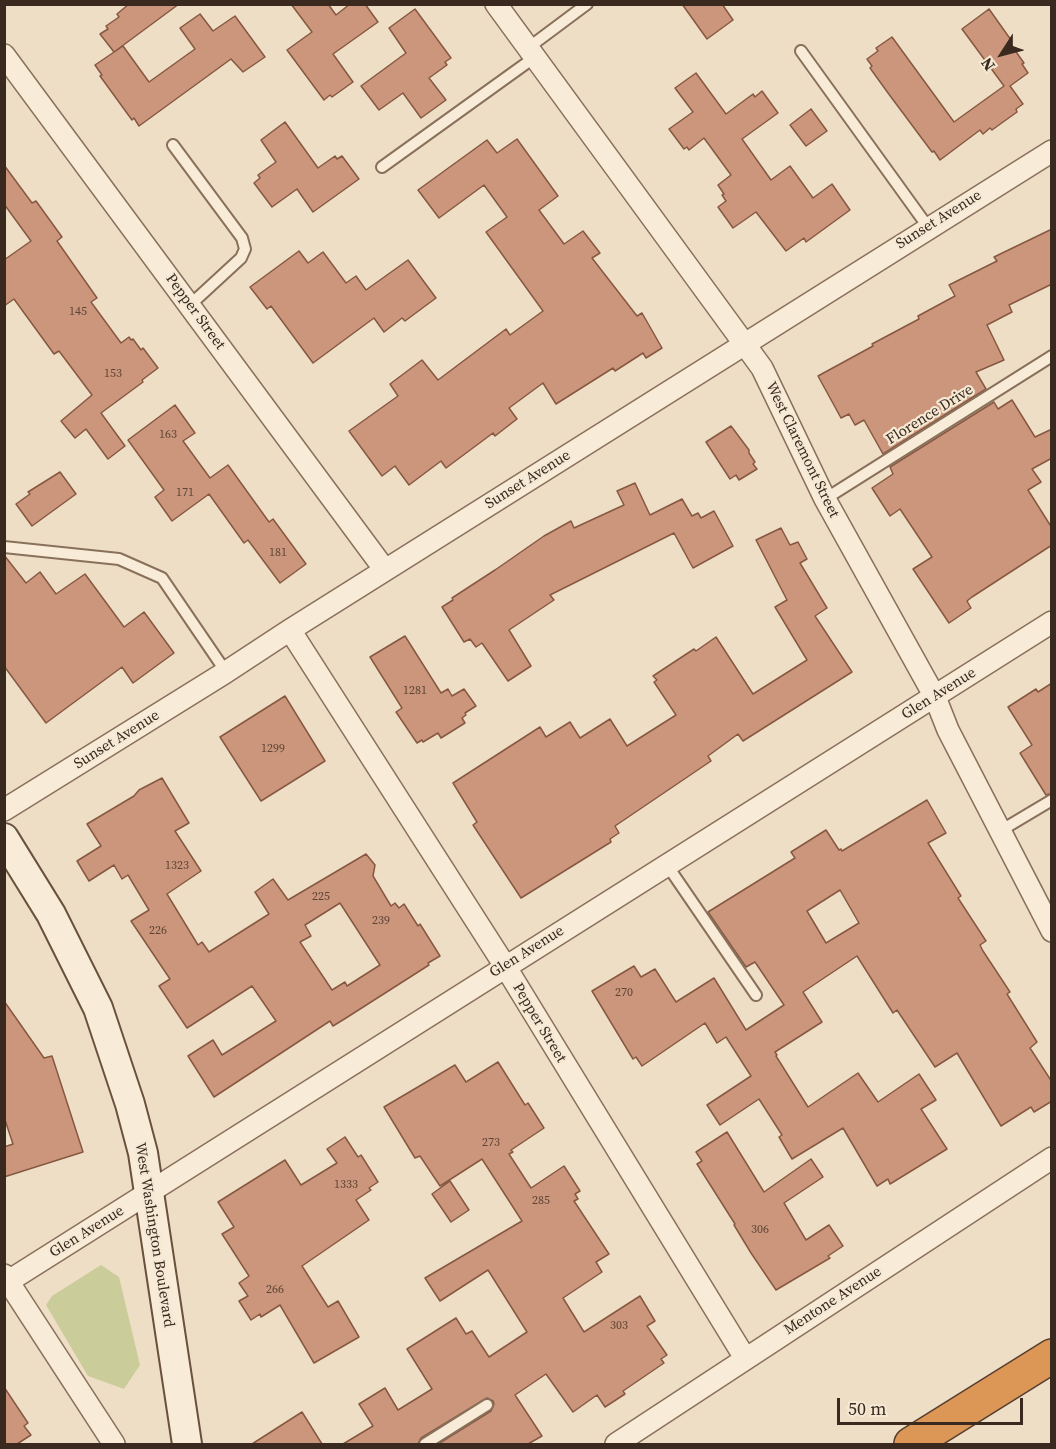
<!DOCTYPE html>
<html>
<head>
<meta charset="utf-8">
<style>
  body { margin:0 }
  #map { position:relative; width:1056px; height:1449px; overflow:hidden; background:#eedec5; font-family:"Source Serif 4",serif }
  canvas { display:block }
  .frame { position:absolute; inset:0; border:6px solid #39291f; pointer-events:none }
  .north { position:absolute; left:972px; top:24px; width:60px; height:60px; -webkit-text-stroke:4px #f5e9d4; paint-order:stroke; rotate:234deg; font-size:16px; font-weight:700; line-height:24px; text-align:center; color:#39291f }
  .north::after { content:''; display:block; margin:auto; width:21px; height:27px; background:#39291f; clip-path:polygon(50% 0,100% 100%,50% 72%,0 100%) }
  .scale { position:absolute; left:837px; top:1398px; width:186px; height:27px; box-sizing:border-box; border:3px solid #39291f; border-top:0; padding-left:8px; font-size:18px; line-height:21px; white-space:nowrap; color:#39291f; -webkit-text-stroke:4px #f5e9d4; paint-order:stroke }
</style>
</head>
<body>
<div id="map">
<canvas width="1056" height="1449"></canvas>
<div class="frame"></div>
<div class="north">N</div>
<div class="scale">50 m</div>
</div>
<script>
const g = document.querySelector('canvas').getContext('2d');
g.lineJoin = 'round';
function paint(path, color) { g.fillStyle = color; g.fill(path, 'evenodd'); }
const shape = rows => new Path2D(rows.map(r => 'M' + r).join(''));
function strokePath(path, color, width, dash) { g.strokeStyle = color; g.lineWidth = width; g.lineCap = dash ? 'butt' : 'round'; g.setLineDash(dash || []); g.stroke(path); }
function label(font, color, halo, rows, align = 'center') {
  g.font = font + ' "Source Serif 4",serif'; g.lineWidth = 4.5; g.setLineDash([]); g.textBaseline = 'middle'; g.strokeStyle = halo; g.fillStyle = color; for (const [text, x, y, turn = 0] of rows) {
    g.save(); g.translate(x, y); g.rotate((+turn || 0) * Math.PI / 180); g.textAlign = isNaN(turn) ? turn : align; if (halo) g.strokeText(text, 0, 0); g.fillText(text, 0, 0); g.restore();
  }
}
paint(shape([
  [101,1265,119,1277,140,1365,124,1389,88,1376,46,1305,52,1296]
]), '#cacc99');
const building = shape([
  [129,4,179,4,114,52,100,34,108,29,106,26,119,17,117,14,129,4],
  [291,4,328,4,336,15,350,4,365,4,378,22,333,54,353,82,332,97,330,95,324,100,287,50,312,32,291,4],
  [682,4,722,4,733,20,707,39,682,4],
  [415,9,451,58,445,62,447,65,429,78,446,100,421,118,403,93,379,110,361,86,406,53,389,28,415,9],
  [989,9,1011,40,1009,42,1024,63,1022,64,1028,73,1010,86,1023,104,1016,109,1017,112,992,130,990,128,983,134,980,130,940,160,934,151,932,152,888,93,870,68,872,66,867,59,878,51,876,48,892,37,954,122,1004,86,962,29,989,9],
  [200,14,213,31,235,16,265,57,243,72,231,59,139,126,134,118,132,120,100,76,102,75,95,65,123,46,149,82,195,49,180,28,200,14],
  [696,73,726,114,753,94,755,97,762,91,778,113,742,139,771,180,790,166,813,198,832,184,850,210,806,242,804,238,786,251,756,212,733,228,718,207,726,201,722,195,724,194,718,185,731,175,704,138,689,150,687,147,684,149,669,129,693,112,675,88,696,73],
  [811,109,827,131,806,146,790,125,811,109],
  [285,122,318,168,335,156,337,159,342,156,359,179,313,212,297,189,272,207,254,183,260,178,258,175,276,162,261,140,285,122],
  [517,139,558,196,539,210,564,244,583,231,600,253,592,258,637,316,642,313,662,348,646,358,643,353,615,371,613,368,556,404,543,383,509,408,517,419,495,436,493,433,446,468,441,461,409,485,395,466,382,476,349,431,398,396,390,384,422,360,438,380,506,329,510,335,543,311,486,232,507,217,484,185,439,218,418,190,487,140,497,153,517,139],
  [4,165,32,203,36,201,62,237,57,241,97,298,91,302,121,343,129,337,131,340,133,339,141,350,143,348,158,368,142,380,143,382,101,413,125,446,108,459,86,429,75,438,61,421,92,395,59,351,54,354,14,299,4,306,4,260,31,241,4,204,4,165],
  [1052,229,1052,284,1009,305,1012,312,987,325,1004,360,976,372,986,389,883,454,864,420,855,425,849,414,841,418,818,376,873,346,872,344,919,319,918,316,955,296,949,285,997,261,994,257,1052,229],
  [299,251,308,263,323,252,346,283,356,276,366,290,408,260,436,298,405,321,402,318,384,332,374,318,313,363,271,306,267,309,250,287,299,251],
  [1012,400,1035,437,1052,429,1052,458,1032,469,1041,482,1028,490,1052,528,1052,545,972,597,967,601,971,608,949,623,913,569,932,557,900,509,890,516,872,488,893,474,890,467,994,402,998,409,1012,400],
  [175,405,195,433,183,441,210,478,228,465,269,522,273,519,306,564,280,583,248,540,244,543,209,494,172,521,155,497,164,490,128,440,175,405],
  [731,426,749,450,749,453,755,462,753,464,757,469,739,480,736,475,730,479,706,442,731,426],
  [60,472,76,494,32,526,16,504,30,494,28,492,60,472],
  [635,483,650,515,682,499,692,516,698,513,701,518,714,511,733,546,693,568,674,533,550,595,554,600,509,630,531,666,508,681,482,643,476,647,470,639,464,642,442,607,453,600,452,598,495,570,544,536,571,521,574,528,624,505,617,491,635,483],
  [781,528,790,545,798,542,807,559,800,563,827,608,815,616,852,672,743,741,738,734,708,756,711,761,615,826,619,833,610,839,611,842,521,898,473,825,477,822,453,783,540,727,546,737,570,722,580,738,610,719,627,746,676,715,654,682,657,680,653,676,694,649,696,651,716,637,753,694,807,660,775,607,787,600,756,540,781,528],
  [4,555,26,583,40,572,56,594,85,574,124,627,144,612,174,653,133,683,122,667,46,723,4,666,4,555],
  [405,636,441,693,448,689,452,696,464,689,476,706,465,713,466,715,462,718,465,723,441,738,438,733,423,742,422,740,417,743,396,712,402,708,370,657,405,636],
  [1052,683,1052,793,1046,795,1020,753,1032,745,1008,707,1036,689,1038,692,1052,683],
  [285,696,325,761,261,801,220,737,285,696],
  [162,778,189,823,175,831,201,871,167,894,198,945,202,942,209,952,269,914,255,892,273,879,288,900,366,854,375,865,373,876,391,906,395,903,399,908,404,904,418,926,420,924,440,956,428,963,429,965,346,1018,333,1026,330,1021,214,1097,188,1056,213,1040,222,1055,276,1021,252,986,187,1028,159,986,170,979,131,921,149,910,128,875,122,879,114,865,89,881,77,861,101,846,87,824,134,796,139,790,162,778],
  [340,903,380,965,347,986,345,982,332,990,300,942,311,936,305,925,340,903],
  [927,800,946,833,928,843,961,896,958,898,986,941,980,945,983,951,1010,992,1007,994,1037,1042,1030,1048,1052,1082,1052,1101,1034,1112,1031,1107,1001,1126,957,1053,935,1067,897,1010,893,1013,857,956,803,992,822,1022,775,1052,777,1055,776,1056,808,1107,858,1073,878,1102,919,1074,936,1100,921,1109,947,1149,890,1184,888,1179,877,1186,843,1128,792,1159,779,1137,782,1135,759,1099,720,1125,707,1105,751,1076,726,1037,717,1043,705,1023,642,1066,636,1057,633,1059,592,991,634,966,641,977,655,969,676,1002,714,978,746,1030,784,1005,755,962,746,967,708,912,795,858,791,852,826,830,839,850,841,849,842,851,927,800],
  [840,890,859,923,826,943,807,911,840,890],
  [4,1001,44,1058,52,1056,83,1152,4,1177,4,1147,13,1144,4,1117,4,1001],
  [498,1062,525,1105,528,1103,544,1128,511,1150,513,1152,509,1154,531,1188,564,1166,580,1191,575,1194,578,1199,574,1201,609,1254,596,1262,602,1272,563,1298,584,1332,640,1296,655,1321,647,1326,667,1355,661,1359,664,1363,623,1391,625,1394,605,1407,597,1395,573,1412,546,1374,515,1395,542,1436,528,1444,438,1444,491,1411,494,1404,493,1401,487,1398,421,1438,418,1444,343,1444,373,1426,359,1404,385,1388,398,1410,432,1389,407,1349,456,1318,466,1334,472,1331,489,1357,527,1332,488,1270,440,1301,425,1278,522,1221,482,1159,440,1186,420,1156,415,1158,384,1107,455,1065,466,1082,498,1062],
  [727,1132,764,1192,811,1159,823,1177,784,1203,806,1240,829,1225,843,1246,828,1256,830,1258,776,1290,751,1253,734,1225,735,1224,697,1164,702,1161,696,1152,727,1132],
  [345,1137,358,1157,361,1155,378,1182,369,1188,371,1190,356,1200,369,1220,302,1266,328,1307,338,1301,359,1337,314,1363,280,1305,261,1317,260,1314,251,1320,239,1301,248,1296,239,1283,249,1276,222,1234,234,1227,218,1202,285,1160,301,1185,337,1163,327,1149,345,1137],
  [450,1181,469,1210,451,1222,432,1194,450,1181],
  [4,1387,28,1423,24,1426,31,1435,17,1444,4,1444,4,1387],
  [302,1412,322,1444,252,1444,302,1412]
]);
paint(building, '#cb967b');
strokePath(building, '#875841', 1.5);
const lane = shape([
  [528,48,587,4],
  [801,51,928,227],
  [173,145,242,238,245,249,241,258,190,305],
  [382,167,535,57],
  [825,499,1052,356],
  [4,547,119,559,162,578,226,672],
  [1000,831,1052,800],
  [667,865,756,995],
  [425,1444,487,1405]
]);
const street = shape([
  [496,4,762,368,825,499,935,697,948,730,1052,931],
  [4,55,385,570],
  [290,630,505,966,745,1358],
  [4,810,226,672,290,630,1052,151],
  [4,1275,114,1444],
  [4,1284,1052,622],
  [616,1444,1052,1158]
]);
const secondary = shape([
  [4,838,51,914,98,1008,130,1104,143,1153,187,1444]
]);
const highway = shape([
  [911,1444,1052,1356]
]);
strokePath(lane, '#89705b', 14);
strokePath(street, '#89705b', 24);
strokePath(secondary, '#6a513e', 32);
strokePath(highway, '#563e2f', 36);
strokePath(lane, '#f8ecd8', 10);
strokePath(street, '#f8ecd8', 21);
strokePath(secondary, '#f8ecd8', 28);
strokePath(highway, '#dc9757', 33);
label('12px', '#5e4436', null, [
  ["145",78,312],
  ["153",113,374],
  ["163",168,435],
  ["171",185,493],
  ["181",278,553],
  ["1281",415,691],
  ["1299",273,749],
  ["1323",177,866],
  ["225",321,897],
  ["239",381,921],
  ["226",158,931],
  ["270",624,993],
  ["273",491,1143],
  ["1333",346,1185],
  ["285",541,1201],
  ["306",760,1230],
  ["266",275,1290],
  ["303",619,1326]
]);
label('15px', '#39291f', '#f5e9d4', [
  ["Sunset Avenue",939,220,-32],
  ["Pepper Street",195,312,54],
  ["Florence Drive",930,415,-32],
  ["West Claremont Street",802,450,64],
  ["Sunset Avenue",528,480,-32],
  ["Glen Avenue",939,694,-32],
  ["Sunset Avenue",117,740,-32],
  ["Glen Avenue",527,952,-32],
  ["Pepper Street",539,1023,59],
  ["Glen Avenue",87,1232,-32],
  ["West Washington Boulevard",154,1235,81],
  ["Mentone Avenue",833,1301,-33]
]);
</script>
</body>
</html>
